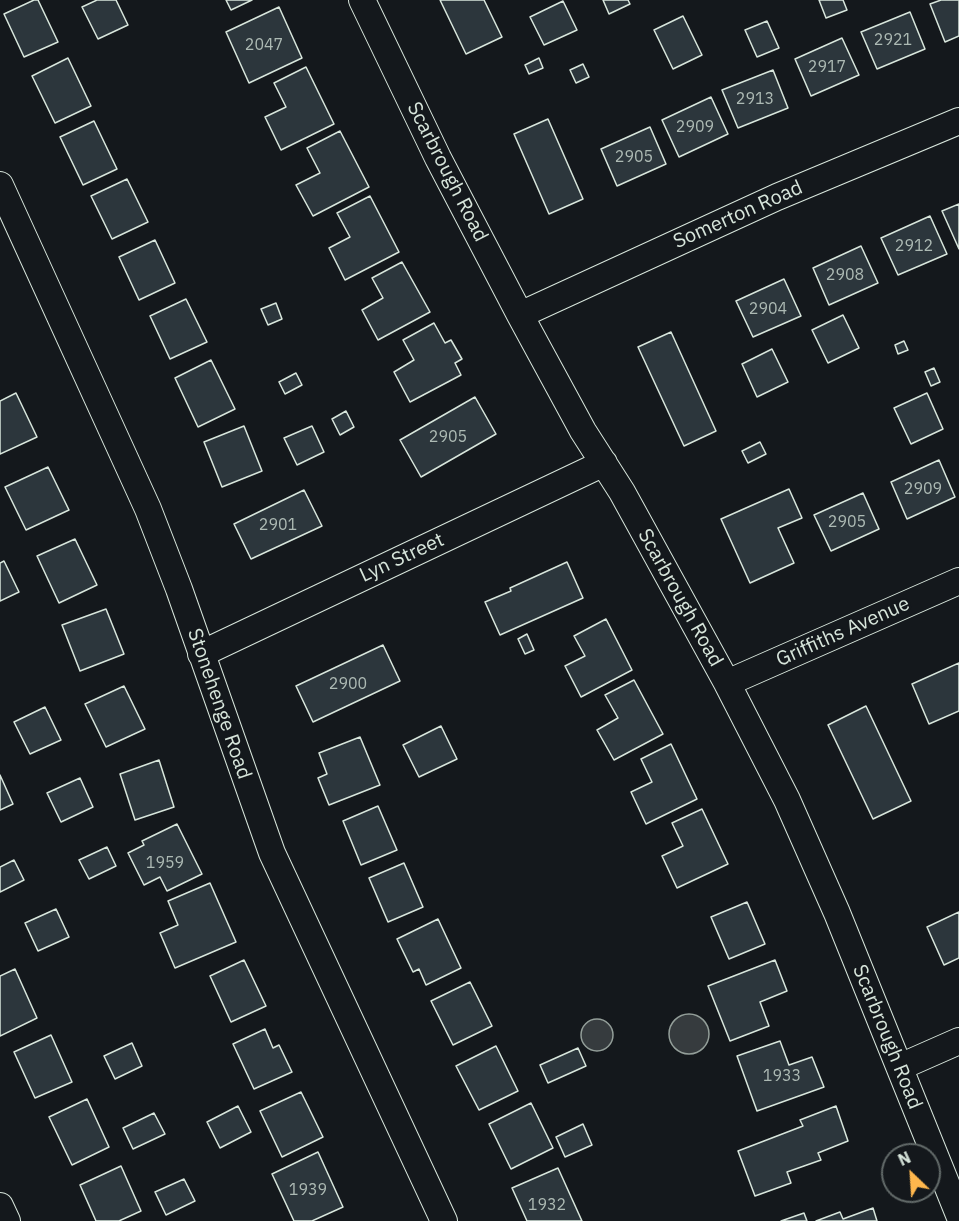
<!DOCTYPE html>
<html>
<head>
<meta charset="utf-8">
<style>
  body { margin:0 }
  #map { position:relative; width:959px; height:1221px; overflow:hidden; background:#14181c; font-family:"IBM Plex Sans",sans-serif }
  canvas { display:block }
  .north { position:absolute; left:881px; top:1143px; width:60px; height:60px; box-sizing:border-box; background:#14181c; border:2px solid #626a69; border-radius:50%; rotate:335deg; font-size:16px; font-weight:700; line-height:24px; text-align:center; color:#d8e6dc }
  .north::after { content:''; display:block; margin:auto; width:21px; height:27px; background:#ffb74d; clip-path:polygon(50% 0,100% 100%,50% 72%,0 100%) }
</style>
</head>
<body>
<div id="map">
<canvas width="959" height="1221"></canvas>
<div class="north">N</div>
</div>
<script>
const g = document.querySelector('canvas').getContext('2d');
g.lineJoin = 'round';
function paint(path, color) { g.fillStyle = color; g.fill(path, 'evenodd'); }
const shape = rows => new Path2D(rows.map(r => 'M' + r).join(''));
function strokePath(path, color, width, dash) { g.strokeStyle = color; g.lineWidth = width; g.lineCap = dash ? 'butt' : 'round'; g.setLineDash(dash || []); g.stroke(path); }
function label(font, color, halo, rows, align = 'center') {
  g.font = font + ' "IBM Plex Sans",sans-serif'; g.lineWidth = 4.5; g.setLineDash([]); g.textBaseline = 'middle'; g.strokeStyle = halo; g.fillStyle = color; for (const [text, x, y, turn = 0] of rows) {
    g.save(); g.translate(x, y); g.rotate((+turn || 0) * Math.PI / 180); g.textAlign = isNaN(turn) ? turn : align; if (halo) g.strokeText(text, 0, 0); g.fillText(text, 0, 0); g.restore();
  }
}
const water = shape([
  '669 1034a20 20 0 1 1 40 0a20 20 0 1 1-40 0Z',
  '581 1035a16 16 0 1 1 32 0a16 16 0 1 1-32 0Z'
]);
paint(water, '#363b3e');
strokePath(water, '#939e99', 1.5);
const building = shape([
  [34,0,38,0,58,42,24,57,4,14,34,0],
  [97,0,116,0,128,25,98,39,82,7,97,0],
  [226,0,252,0,231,10,226,0],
  [440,0,484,0,502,37,466,54,440,0],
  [603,0,628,0,630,4,609,14,603,0],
  [819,0,843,0,847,10,826,18,819,0],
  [941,0,959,0,959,36,945,42,930,4,941,0],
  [563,1,577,30,544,45,530,17,563,1],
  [279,7,302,58,249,83,226,32,279,7],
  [910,12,925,49,877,69,861,32,910,12],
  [683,16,702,55,673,69,654,30,683,16],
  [767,21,779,48,757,57,745,30,767,21],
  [842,38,859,75,811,96,795,59,842,38],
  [68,58,91,106,55,123,32,76,68,58],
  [539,58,543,68,529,74,525,65,539,58],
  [583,64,589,77,576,83,570,70,583,64],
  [306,67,334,124,281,150,265,117,286,107,274,83,306,67],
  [773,70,788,108,738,128,722,90,773,70],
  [711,97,728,134,679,157,662,120,711,97],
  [548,119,583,199,549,214,514,134,548,119],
  [94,121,117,169,83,185,60,137,94,121],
  [650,127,666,164,617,186,601,149,650,127],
  [340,131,369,187,313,216,296,185,320,173,307,148,340,131],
  [127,179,148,222,112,239,91,196,127,179],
  [370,196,399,252,345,280,329,248,350,237,337,213,370,196],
  [959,204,959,249,942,211,959,204],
  [930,216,947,254,898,275,881,238,930,216],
  [155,240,175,283,139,300,119,257,155,240],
  [861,246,878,283,829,305,813,268,861,246],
  [402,262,430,312,378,340,362,310,383,298,372,278,402,262],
  [784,279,801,316,753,337,736,301,784,279],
  [186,299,207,342,170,359,150,316,186,299],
  [276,303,282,319,268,325,261,309,276,303],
  [843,315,859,348,828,363,812,330,843,315],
  [434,323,445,343,451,340,462,359,455,363,461,375,410,402,394,372,414,360,403,340,434,323],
  [671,332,716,431,684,446,638,347,671,332],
  [904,341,908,350,898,354,895,345,904,341],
  [772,349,788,382,757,397,742,364,772,349],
  [211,360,235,409,198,427,175,378,211,360],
  [934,368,940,382,931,386,925,372,934,368],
  [296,373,302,385,285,394,279,382,296,373],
  [16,393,37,437,0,454,0,401,16,393],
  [927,393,943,429,911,444,894,408,927,393],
  [475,397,496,434,421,477,400,440,475,397],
  [346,411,354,427,340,435,332,419,346,411],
  [244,426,262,471,222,487,204,442,244,426],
  [312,426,324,452,297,465,284,438,312,426],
  [760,442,766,454,748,463,742,451,760,442],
  [939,460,955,497,907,519,891,482,939,460],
  [48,467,69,510,26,530,5,487,48,467],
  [789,489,802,518,778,528,794,563,750,583,721,519,789,489],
  [304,490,322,526,251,559,234,524,304,490],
  [863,493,879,529,831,551,814,515,863,493],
  [75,539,97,585,59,603,37,556,75,539],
  [4,561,19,592,0,601,0,563,4,561],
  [567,562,583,598,500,635,485,602,511,591,510,588,567,562],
  [106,609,124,654,80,671,62,625,106,609],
  [606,619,632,670,581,697,565,666,585,656,574,636,606,619],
  [527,634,534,650,525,654,518,639,527,634],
  [383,645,400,681,313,722,296,686,383,645],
  [959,663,959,711,929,724,912,684,959,663],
  [634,680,663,734,614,760,597,730,618,718,605,695,634,680],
  [124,686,145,729,106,747,85,704,124,686],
  [866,706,911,801,873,819,828,725,866,706],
  [45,707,61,740,30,754,14,722,45,707],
  [441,726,457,759,419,777,403,745,441,726],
  [360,737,380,785,329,805,318,778,327,774,319,753,360,737],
  [671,744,697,799,646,824,631,792,652,782,641,759,671,744],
  [159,760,174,807,135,820,120,774,159,760],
  [0,775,13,804,0,810,0,775],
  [80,778,93,807,61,822,47,793,80,778],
  [378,806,397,850,361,865,343,821,378,806],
  [702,809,728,864,677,888,662,856,683,846,672,823,702,809],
  [177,824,202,874,167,891,160,877,144,885,128,853,144,845,142,841,177,824],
  [107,847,116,866,89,879,79,860,107,847],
  [14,860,24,880,0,892,0,867,14,860],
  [404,863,423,907,388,922,369,878,404,863],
  [210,883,236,942,175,968,160,933,178,925,168,901,210,883],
  [747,902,765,944,729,959,711,917,747,902],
  [56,909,69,937,38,951,25,923,56,909],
  [959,912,959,958,944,965,927,927,959,912],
  [438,919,461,968,426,985,419,969,413,972,397,939,438,919],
  [244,960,266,1006,231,1022,210,976,244,960],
  [775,960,787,991,760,1002,769,1026,730,1041,708,986,775,960],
  [15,969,37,1018,0,1036,0,976,15,969],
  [470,982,492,1026,453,1045,431,1001,470,982],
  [265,1029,273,1048,279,1045,292,1072,254,1089,233,1044,265,1029],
  [51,1035,72,1082,35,1098,14,1052,51,1035],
  [780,1041,789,1065,812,1057,824,1087,757,1111,737,1056,780,1041],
  [132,1043,142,1066,115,1079,104,1056,132,1043],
  [496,1046,518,1091,479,1110,456,1066,496,1046],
  [578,1048,586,1066,548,1083,540,1065,578,1048],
  [301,1092,323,1137,282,1157,260,1111,301,1092],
  [87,1099,109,1147,72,1165,49,1117,87,1099],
  [531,1103,553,1148,511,1169,489,1124,531,1103],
  [238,1106,251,1132,220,1148,207,1122,238,1106],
  [836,1106,848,1141,818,1153,821,1160,787,1172,791,1183,755,1196,738,1151,803,1126,800,1120,836,1106],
  [154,1113,165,1134,133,1149,123,1128,154,1113],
  [583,1124,592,1145,565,1157,556,1137,583,1124],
  [318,1152,343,1207,312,1221,294,1221,272,1174,318,1152],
  [121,1166,141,1211,119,1221,96,1221,80,1185,121,1166],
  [558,1168,582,1221,527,1221,512,1188,558,1168],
  [184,1179,195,1201,166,1215,155,1192,184,1179],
  [873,1208,877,1221,816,1221,840,1212,843,1219,873,1208],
  [804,1213,807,1221,781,1221,804,1213]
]);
paint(building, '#2c363c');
strokePath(building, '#d8e6dc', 1.5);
const minor = shape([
  [362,0,438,158,520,315,583,431,622,492,727,683,787,800,837,913,959,1215],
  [0,185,148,509,179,589,272,853,444,1221],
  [520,315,777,197,959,121],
  [201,654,604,463],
  [727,683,959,581],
  [900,1067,959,1041],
  [0,1206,7,1221]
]);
strokePath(minor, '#d8e6dc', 28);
strokePath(minor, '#14181c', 26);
label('16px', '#adbab4', null, [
  ["2921",893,40],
  ["2047",264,45],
  ["2917",827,67],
  ["2913",755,99],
  ["2909",695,127],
  ["2905",634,157],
  ["2912",914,246],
  ["2908",845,275],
  ["2904",768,309],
  ["2905",448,437],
  ["2909",923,489],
  ["2905",847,522],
  ["2901",278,525],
  ["2900",348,684],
  ["1959",165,863],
  ["1933",782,1076],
  ["1939",308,1190],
  ["1932",547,1205]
]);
label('20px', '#d8e6dc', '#14181c', [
  ["Scarbrough Road",447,172,63],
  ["Somerton Road",738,215,-24],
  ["Lyn Street",402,558,-25],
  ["Scarbrough Road",680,598,61],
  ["Griffiths Avenue",843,632,-24],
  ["Stonehenge Road",219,704,71],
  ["Scarbrough Road",887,1037,68]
]);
</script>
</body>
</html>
